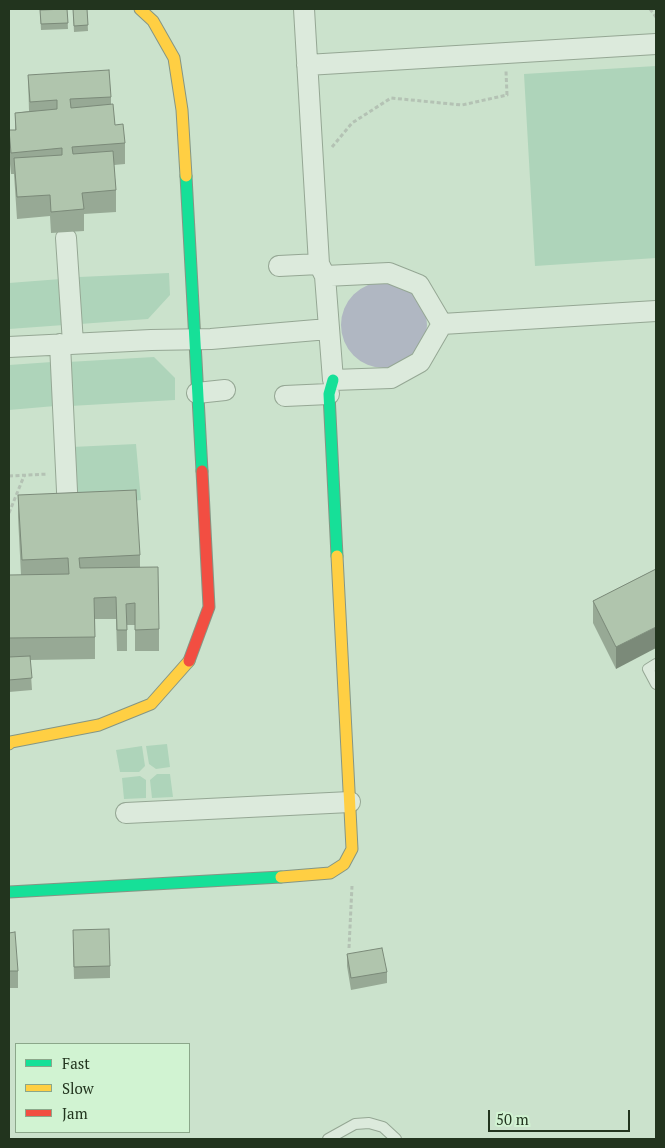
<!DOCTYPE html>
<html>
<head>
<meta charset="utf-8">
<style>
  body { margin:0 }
  #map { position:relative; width:665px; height:1148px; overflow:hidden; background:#cbe2cc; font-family:"PT Serif",serif }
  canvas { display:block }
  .frame { position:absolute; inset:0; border:10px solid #22341e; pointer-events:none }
  .legend { position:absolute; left:15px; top:1043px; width:175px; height:90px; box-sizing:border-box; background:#d1f3d2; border:1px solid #8ba78a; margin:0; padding:6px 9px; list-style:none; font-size:15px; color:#22341e }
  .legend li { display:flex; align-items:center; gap:10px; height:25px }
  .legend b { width:25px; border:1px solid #8ba78a }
  .scale { position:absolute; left:488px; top:1110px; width:142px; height:22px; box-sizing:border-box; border:2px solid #22341e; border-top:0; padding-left:6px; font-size:15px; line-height:18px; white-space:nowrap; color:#22341e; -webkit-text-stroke:4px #d1f3d2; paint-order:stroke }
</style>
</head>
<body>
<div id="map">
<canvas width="665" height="1148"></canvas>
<div class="frame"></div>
<ul class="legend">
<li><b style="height:6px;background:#16e098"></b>Fast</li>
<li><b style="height:6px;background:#ffcf43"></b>Slow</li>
<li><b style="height:6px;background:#f24e42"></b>Jam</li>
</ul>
<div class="scale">50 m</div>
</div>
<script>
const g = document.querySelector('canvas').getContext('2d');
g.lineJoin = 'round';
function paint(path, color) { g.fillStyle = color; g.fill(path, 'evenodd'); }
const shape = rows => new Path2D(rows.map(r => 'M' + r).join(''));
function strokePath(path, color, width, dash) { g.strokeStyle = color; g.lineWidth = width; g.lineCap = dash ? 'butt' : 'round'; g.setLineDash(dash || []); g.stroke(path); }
paint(shape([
  [656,66,656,258,535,266,524,74],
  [169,273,170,295,148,319,80,324,79,277],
  [61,279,64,325,9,329,9,283],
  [154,357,175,378,175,400,70,406,68,362],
  [52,362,55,406,9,410,9,365],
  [136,444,141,500,84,506,78,509,72,447],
  [167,744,170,767,156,769,149,764,146,746],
  [142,746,145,766,139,772,120,772,116,750],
  [157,774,170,774,173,797,152,798,150,780],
  [140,776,146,780,146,798,124,799,122,778]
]), '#aed4ba');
paint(shape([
  '341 325a43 43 0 1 1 86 0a43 43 0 1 1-86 0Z'
]), '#b0b7c2');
const lane = shape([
  [656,664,648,669,656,684],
  [328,1139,355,1124,369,1123,383,1127,396,1139]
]);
const street = shape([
  [304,9,319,264,325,276,333,380,391,378,420,362,442,324,419,285,389,273,325,276],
  [307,65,656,44],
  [66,238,73,343],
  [279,266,319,264],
  [442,324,656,311],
  [60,344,68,512],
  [9,347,151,340,211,339,328,329],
  [197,393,225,390],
  [285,396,329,394],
  [126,813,350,802]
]);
const fast = shape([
  [186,176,202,471],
  [333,380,329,394,337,556],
  [9,892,281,877]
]);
const slow = shape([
  [140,9,153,21,174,58,182,110,186,176],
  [9,744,11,742,99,725,151,704,189,661],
  [281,877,330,873,344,864,352,849,337,556]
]);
const jam = shape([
  [189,661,209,607,202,471]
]);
strokePath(lane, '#95a794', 12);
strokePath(street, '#95a794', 22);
strokePath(fast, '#859684', 13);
strokePath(slow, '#859684', 13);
strokePath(jam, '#859684', 13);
strokePath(shape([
  [650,9,656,17],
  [332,147,352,123,391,98,462,105,507,95,506,71],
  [9,476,48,474],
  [9,513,24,476],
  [349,948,352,886]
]), '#b4c2b4', 3, [4, 2.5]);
strokePath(lane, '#dceadc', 10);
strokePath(street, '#dceadc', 20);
strokePath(fast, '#16e098', 11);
strokePath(slow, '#ffcf43', 11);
strokePath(jam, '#f24e42', 11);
paint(shape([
  [67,9,68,29,41,30,40,10],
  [73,9,87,9,88,31,74,32],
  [28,75,111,97,111,104,115,125,125,143,125,164,114,165,116,190,116,212,84,214,84,231,51,233,50,216,17,219,14,174,11,174,9,154,9,130,15,130,15,113,29,111],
  [18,495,140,555,140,567,159,629,159,651,135,651,135,625,127,625,127,651,117,651,116,619,95,619,95,659,30,660,32,690,9,692,9,575,21,575,18,517],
  [656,569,616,669,593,623,593,601],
  [9,933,18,971,18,988,9,988],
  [73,942,110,966,110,978,74,979],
  [347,954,387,972,387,983,351,990,347,966]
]), '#97a995');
paint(shape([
  [656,627,656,648,616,669,616,647]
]), '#7b8a79');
const building = shape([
  [67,9,68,23,41,24,40,10,67,9],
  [73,9,87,9,88,25,74,26,73,9],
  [109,70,111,97,70,99,71,108,113,104,115,125,123,124,125,143,72,147,73,154,113,151,116,190,82,193,84,209,51,212,50,195,17,197,14,158,62,155,62,148,11,153,9,130,16,130,15,113,57,109,57,100,30,102,28,75,109,70],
  [136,490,140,555,79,558,80,568,158,567,159,629,135,630,135,603,126,604,127,630,117,630,116,597,94,598,95,637,9,638,9,575,69,574,68,558,22,560,18,495,136,490],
  [656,569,656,627,616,647,593,601,656,569],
  [30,656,32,678,9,680,9,657,30,656],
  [109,929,110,966,74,967,73,930,109,929],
  [15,932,18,971,9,971,9,933,15,932],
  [382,948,387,972,351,978,347,954,382,948]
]);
paint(building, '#b0c5ad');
strokePath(building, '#7b8a79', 1);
</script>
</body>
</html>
